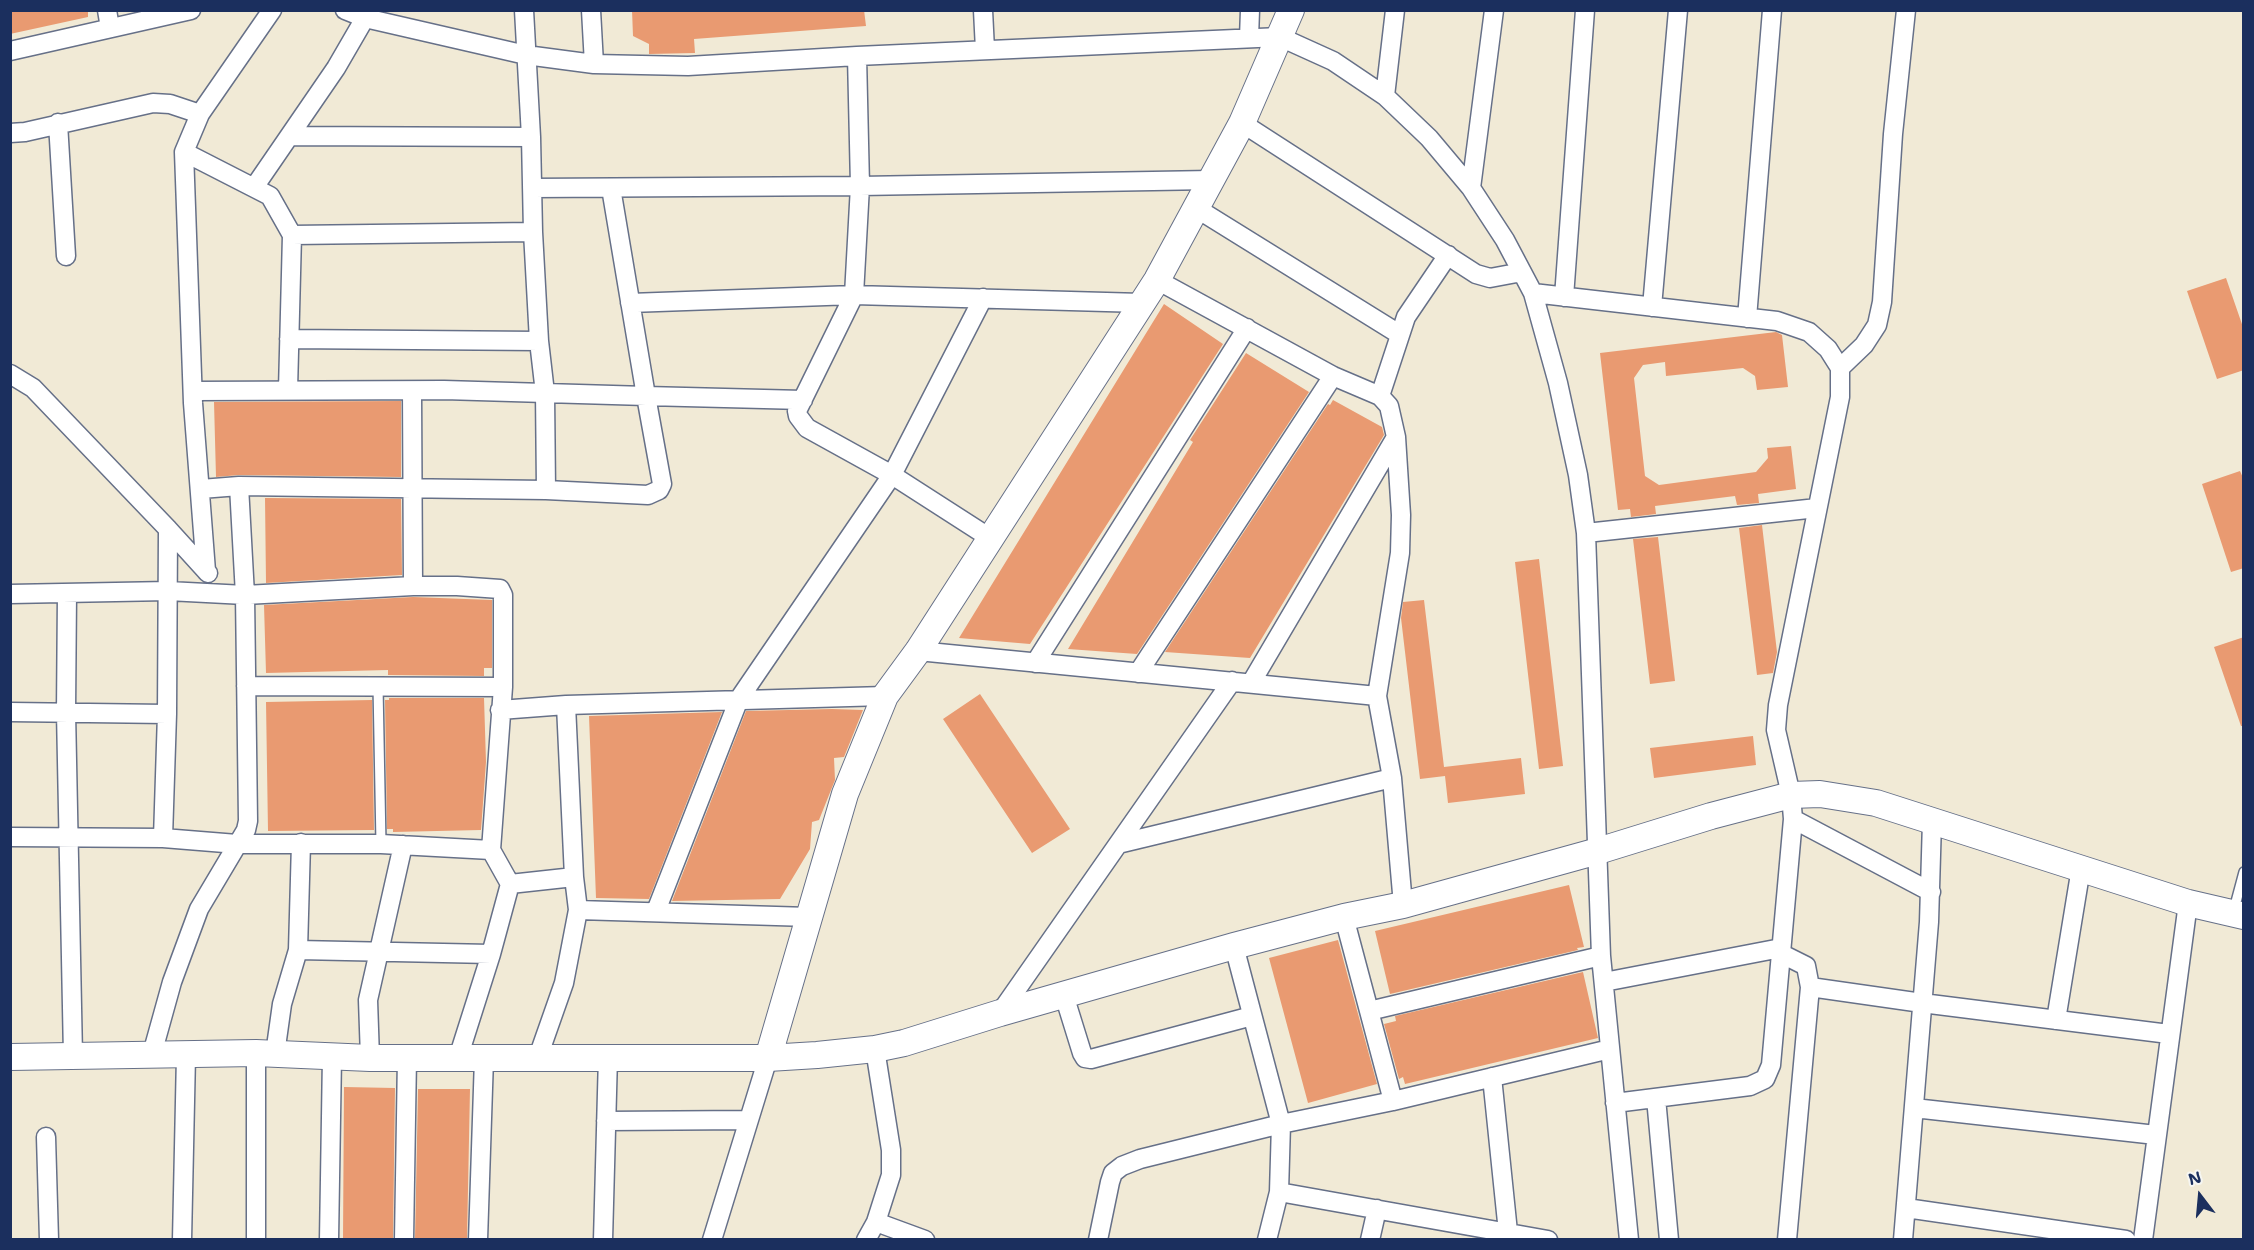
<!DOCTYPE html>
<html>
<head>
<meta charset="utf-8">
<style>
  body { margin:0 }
  #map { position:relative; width:2254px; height:1250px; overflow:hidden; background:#f1ead6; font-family:"Shantell Sans",sans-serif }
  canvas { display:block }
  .frame { position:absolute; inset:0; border:12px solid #1b2f5e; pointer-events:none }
  .north { position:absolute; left:2170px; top:1166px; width:60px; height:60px; -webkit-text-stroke:4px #f6f6f2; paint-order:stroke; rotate:344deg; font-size:16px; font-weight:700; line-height:24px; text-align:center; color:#1b2f5e }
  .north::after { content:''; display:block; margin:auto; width:21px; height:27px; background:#1b2f5e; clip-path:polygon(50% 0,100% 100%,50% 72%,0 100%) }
</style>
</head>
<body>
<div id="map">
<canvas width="2254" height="1250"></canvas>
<div class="frame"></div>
<div class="north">N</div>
</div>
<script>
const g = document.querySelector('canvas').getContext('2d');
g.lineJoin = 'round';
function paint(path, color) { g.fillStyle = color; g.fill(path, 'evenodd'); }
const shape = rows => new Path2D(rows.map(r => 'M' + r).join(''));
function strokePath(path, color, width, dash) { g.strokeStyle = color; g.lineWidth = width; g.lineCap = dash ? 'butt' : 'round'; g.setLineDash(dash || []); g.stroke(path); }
paint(shape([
  [10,10,88,10,88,17,10,34],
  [632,10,864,10,866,26,694,39,695,53,649,54,649,44,633,36],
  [2226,278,2244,330,2244,370,2217,379,2187,291],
  [1164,304,1223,344,1030,644,959,638],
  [1776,332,1782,335,1788,387,1757,390,1755,376,1743,368,1666,376,1665,362,1643,365,1634,378,1645,476,1659,485,1756,472,1768,458,1767,448,1791,446,1796,489,1758,494,1759,503,1737,505,1735,496,1655,506,1656,514,1631,517,1630,509,1618,510,1600,353],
  [1246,353,1309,392,1137,654,1068,649,1193,442,1190,440],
  [1333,400,1382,427,1384,435,1250,658,1165,652,1328,404,1330,405],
  [401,401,401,477,239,475,216,477,214,402],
  [2240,471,2244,480,2244,568,2231,572,2202,484],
  [265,498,401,499,402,575,266,583],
  [1762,525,1777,652,1773,673,1757,675,1739,528],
  [1658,537,1675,681,1650,684,1633,539],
  [1539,559,1563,766,1539,769,1515,562],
  [413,597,492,600,492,668,484,668,484,676,388,675,388,670,266,673,264,605],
  [1424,600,1444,767,1521,758,1525,794,1448,803,1445,776,1420,779,1401,618,1403,602],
  [2244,637,2244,726,2241,726,2214,647],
  [980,694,1070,829,1032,853,943,719],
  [389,698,484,698,486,762,481,830,393,832,393,829,387,829,385,700,389,700],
  [372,700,374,830,268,831,266,702],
  [832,709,863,710,844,757,834,758,835,780,819,820,812,822,810,849,780,899,672,901,746,711],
  [722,712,649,899,596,898,589,716],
  [1753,736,1756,765,1654,778,1650,748],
  [1569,885,1584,947,1577,948,1578,950,1390,994,1375,931],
  [1338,940,1377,1084,1308,1103,1269,958],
  [1583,972,1598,1038,1405,1084,1403,1077,1399,1079,1384,1024,1396,1021,1395,1016],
  [344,1087,395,1088,393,1239,343,1239],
  [418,1089,470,1089,467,1239,415,1239]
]), '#e99a71');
const lane = shape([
  [378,686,381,844],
  [2233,913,2244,872]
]);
const street = shape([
  [107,10,110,28],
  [345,10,365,18,526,55,594,64,688,66,857,56,1280,37,1333,61,1385,96,1429,138,1471,188,1505,240,1533,293,1558,383,1578,475,1586,533,1601,956,1629,1240],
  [524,10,531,137,533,232,539,341,545,393,546,490],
  [591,10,594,64],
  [983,10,985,50],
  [1249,38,1250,10],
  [10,51,191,10],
  [1385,96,1395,10],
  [58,123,66,256],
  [1242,123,1476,274,1490,278,1522,272],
  [10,133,25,132,153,103,170,104,200,114],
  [290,136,531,137],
  [184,152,270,196,292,235,288,390],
  [255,186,336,68,365,18,367,10],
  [532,188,860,186,857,56],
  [1471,188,1494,10],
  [1196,208,1399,334],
  [292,235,533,232],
  [1157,280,1333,376,1380,396,1389,406,1396,437,1401,515,1400,553,1377,696,1392,778,1403,905],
  [1533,293,1777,321,1809,332,1828,349,1840,368,1840,397,1778,705,1776,730,1791,795,1793,819,1771,1065,1765,1079,1750,1086,1615,1103],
  [1564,297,1585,10],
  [630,303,854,295,1142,303],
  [1652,307,1678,10],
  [1747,318,1772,10],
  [289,339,539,341],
  [1840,368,1864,345,1877,325,1882,302,1893,134,1906,10],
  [10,374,33,388,168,529,208,573],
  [194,391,444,390,646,396,611,188],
  [412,391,413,586],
  [1380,396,1406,317,1448,255],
  [201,489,239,486,546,490,648,495,659,490,662,484,646,396,803,400],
  [168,529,167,714,163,838,237,844,381,844,491,850],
  [1586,533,1817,508],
  [990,538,892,475,807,428,798,416,797,411,854,295,860,186,1211,180],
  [206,571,193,403,184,152,200,114,272,10],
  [67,593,66,712,73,1056],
  [10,594,168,591,245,595,413,586,457,586,500,589,503,595,503,687,491,850,510,884],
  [918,651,1377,696],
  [1035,663,1247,328],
  [1138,673,1333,376],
  [1251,683,1396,437],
  [246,686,503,687],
  [500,710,566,705,885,696],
  [10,712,167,714],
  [1793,819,1931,892],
  [10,837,163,838],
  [1118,844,1392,778],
  [578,910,809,917],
  [656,911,739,699,892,475,983,298],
  [1344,917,1393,1101],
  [1234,946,1281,1124,1279,1192,1267,1240],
  [298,950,491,954],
  [1780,953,1806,966,1810,987,1787,1240],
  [1604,982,1781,948],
  [1810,987,1922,1003,2169,1034],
  [1064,995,1082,1053,1085,1058,1091,1059,1252,1016],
  [1369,1011,1601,956],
  [1000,1013,1232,681],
  [2056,1020,2081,868],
  [256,1053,256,1240],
  [152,1054,172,982,199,909,246,830,248,821,245,595,239,486],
  [275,1054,282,1004,298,950,301,843],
  [538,1057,564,983,578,910,574,877,566,705],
  [370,1058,368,1000,403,845],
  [458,1058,491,954,510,884,574,877],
  [1492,1077,1508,1232],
  [1656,1098,1669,1240],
  [1914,1108,2156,1135],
  [606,1121,749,1120],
  [46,1137,49,1240],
  [1279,1192,1548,1240],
  [1906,1208,2126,1240],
  [876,1222,925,1240],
  [182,1240,186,1055],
  [329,1240,332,1056],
  [404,1240,407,1057],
  [478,1240,484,1058],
  [603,1240,608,1056],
  [712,1240,768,1058],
  [866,1240,876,1222,891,1175,891,1150,875,1049],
  [1098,1240,1110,1182,1113,1173,1122,1166,1140,1159,1281,1124,1393,1101,1610,1049],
  [1370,1240,1377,1209],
  [1903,1240,1929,922,1932,821],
  [2143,1240,2188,903]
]);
const secondary = shape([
  [10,1057,256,1053,370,1058,768,1058,817,1055,875,1049,904,1043,1000,1013,1234,946,1344,917,1403,905,1598,851,1711,816,1791,795,1820,794,1876,803,2188,903,2244,916],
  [768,1058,845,794,885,696,918,651,1157,280,1242,123,1291,10]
]);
strokePath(lane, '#667088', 12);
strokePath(street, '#667088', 21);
strokePath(secondary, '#667088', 28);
strokePath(lane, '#fff', 9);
strokePath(street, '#fff', 18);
strokePath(secondary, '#fff', 26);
</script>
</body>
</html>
